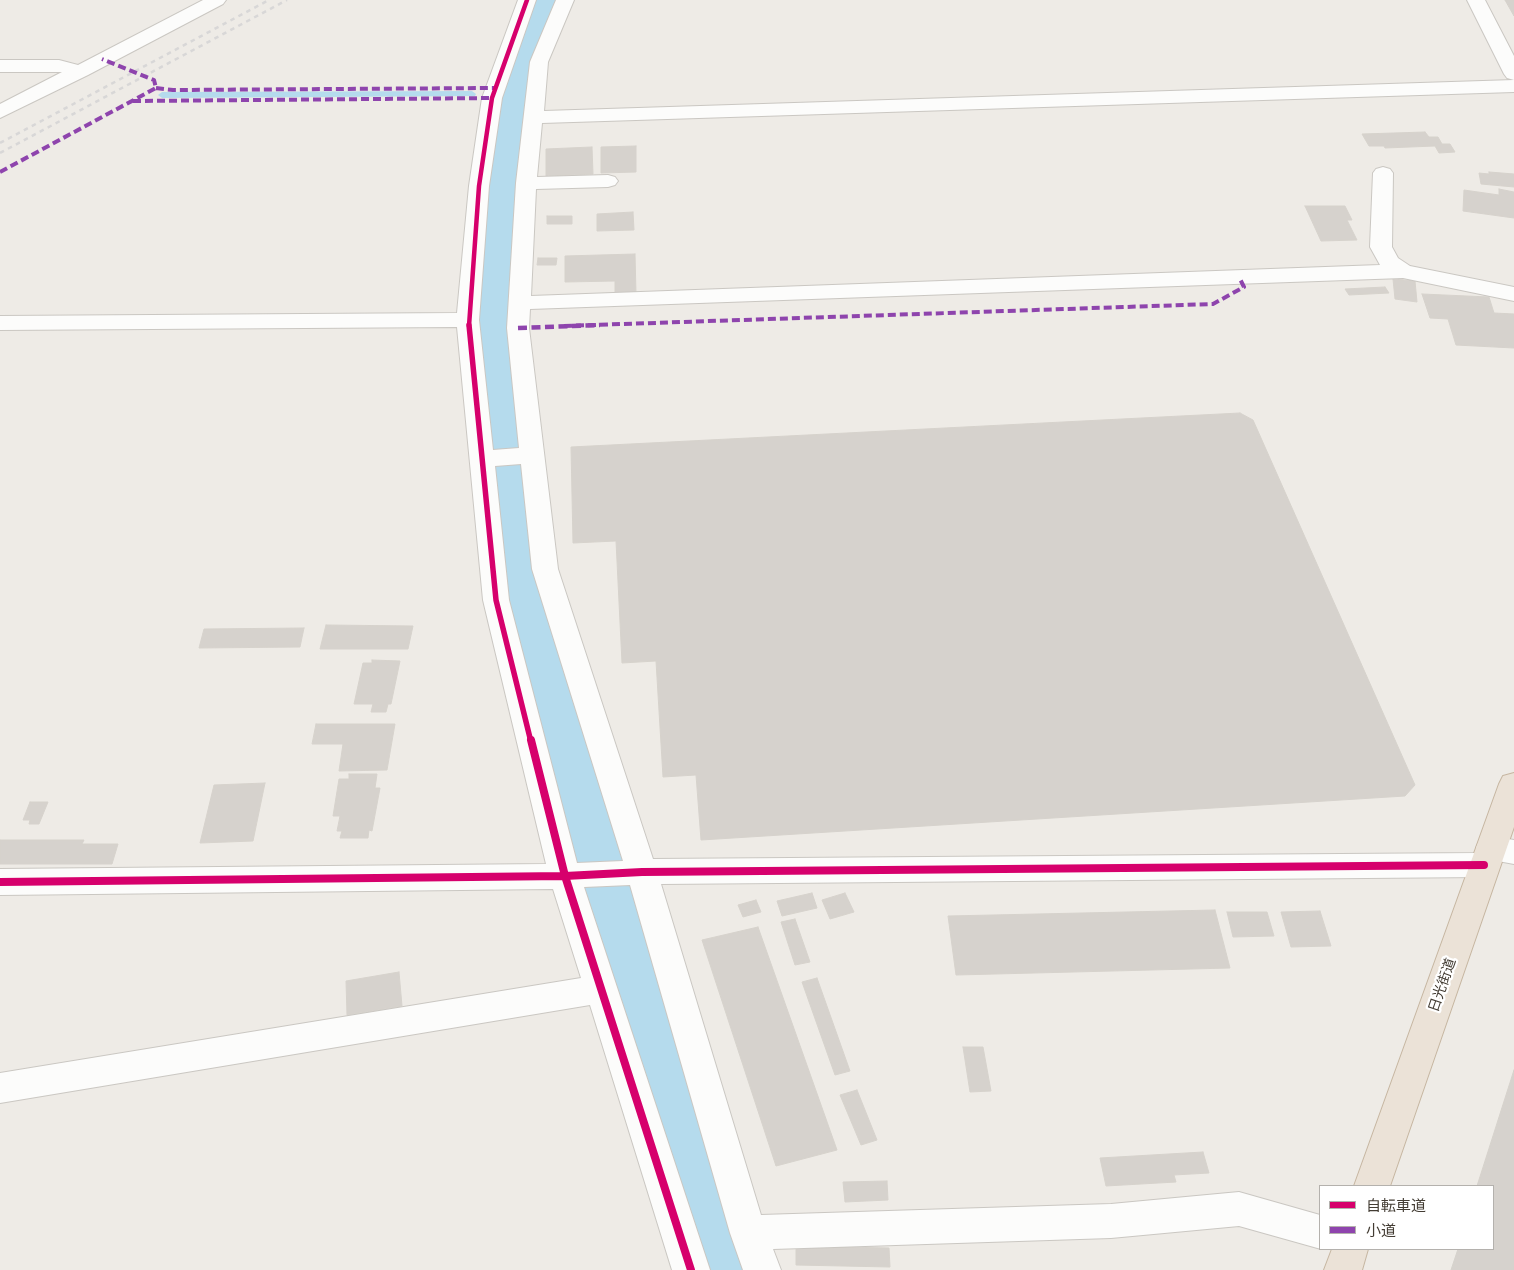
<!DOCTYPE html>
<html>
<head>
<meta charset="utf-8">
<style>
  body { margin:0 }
  #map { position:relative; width:1514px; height:1270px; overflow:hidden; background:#eeebe6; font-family:Barlow,"Noto Sans JP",sans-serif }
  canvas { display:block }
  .legend { position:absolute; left:1319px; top:1185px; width:175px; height:65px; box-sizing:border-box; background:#fff; border:1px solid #b4b1ad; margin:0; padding:6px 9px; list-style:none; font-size:15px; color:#433c33 }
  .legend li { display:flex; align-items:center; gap:10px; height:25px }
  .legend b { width:25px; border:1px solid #b4b1ad }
</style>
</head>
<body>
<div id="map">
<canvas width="1514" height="1270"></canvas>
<ul class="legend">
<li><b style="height:6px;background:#d6006c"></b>自転車道</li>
<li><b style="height:6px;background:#8e44ad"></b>小道</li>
</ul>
</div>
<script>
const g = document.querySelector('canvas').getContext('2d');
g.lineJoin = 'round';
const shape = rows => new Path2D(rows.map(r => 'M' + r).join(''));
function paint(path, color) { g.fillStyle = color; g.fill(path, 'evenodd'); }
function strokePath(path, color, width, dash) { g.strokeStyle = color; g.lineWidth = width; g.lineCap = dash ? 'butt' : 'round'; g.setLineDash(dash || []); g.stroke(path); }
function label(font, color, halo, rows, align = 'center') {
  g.font = font + ' Barlow,"Noto Sans JP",sans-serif'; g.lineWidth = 4.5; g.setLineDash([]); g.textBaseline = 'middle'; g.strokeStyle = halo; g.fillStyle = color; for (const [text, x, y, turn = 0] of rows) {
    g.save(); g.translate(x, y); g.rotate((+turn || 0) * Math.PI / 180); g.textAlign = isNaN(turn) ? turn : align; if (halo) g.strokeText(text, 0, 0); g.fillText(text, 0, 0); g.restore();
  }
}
paint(shape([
  [472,91,476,94,475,96,162,98,158,95,162,92,472,91]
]), '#b5dbed');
paint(shape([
  [522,0,570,0,560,19,547,62,530,183,526,325,556,594,671,977,777,1270,679,1270,585,977,486,594,466,325,476,183,497,62,512,19,522,0]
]), '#b5dbed');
const building = shape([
  [1505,0,1514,0,1514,16,1505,0],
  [1425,132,1429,137,1438,137,1442,144,1450,144,1455,152,1439,153,1435,146,1385,148,1384,146,1369,146,1362,134,1425,132],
  [636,146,636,172,601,173,601,147,636,146],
  [592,147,593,174,546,176,546,149,592,147],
  [1489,172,1514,174,1514,187,1481,184,1479,173,1489,174,1489,172],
  [1499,189,1514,192,1514,218,1463,211,1464,190,1499,195,1499,189],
  [1305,206,1345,206,1352,220,1347,220,1357,240,1321,241,1305,206],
  [633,212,634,230,597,231,597,214,633,212],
  [547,216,572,216,572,224,547,224,547,216],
  [635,254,636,294,615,294,615,281,565,282,565,256,635,254],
  [538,258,557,258,556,265,537,265,538,258],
  [1393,279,1415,281,1417,302,1395,299,1393,279],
  [1385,287,1389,293,1349,295,1345,289,1385,287],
  [1422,294,1489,297,1494,313,1514,314,1514,348,1456,345,1448,319,1430,318,1422,294],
  [1240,413,1253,420,1415,785,1405,796,701,840,696,775,663,777,656,661,622,663,616,541,573,543,571,447,1240,413],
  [326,625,413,626,408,649,320,649,326,625],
  [304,628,300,647,199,648,204,629,304,628],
  [372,660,400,661,391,704,388,704,386,712,371,712,373,704,354,704,363,663,372,663,372,660],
  [316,724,395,724,387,770,339,771,343,744,312,744,316,724],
  [349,774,377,774,375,788,380,788,372,831,369,830,368,838,340,838,342,831,337,831,340,816,333,816,339,779,349,779,349,774],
  [265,783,253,841,200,843,214,785,265,783],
  [30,802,48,802,39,824,29,824,30,820,23,820,30,802],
  [0,840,84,840,82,844,118,844,112,864,0,864,0,840],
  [812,893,817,908,782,916,777,901,812,893],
  [845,893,854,912,830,919,822,900,845,893],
  [756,900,761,912,743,917,738,905,756,900],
  [1215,910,1230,968,956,975,948,916,1215,910],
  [1320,911,1331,946,1291,947,1281,912,1320,911],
  [1227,912,1267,912,1274,936,1233,937,1227,912],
  [795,919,810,962,795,965,781,922,795,919],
  [758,927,837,1150,776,1166,702,940,758,927],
  [399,972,402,1006,347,1015,346,981,399,972],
  [817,978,850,1071,835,1075,802,982,817,978],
  [963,1047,983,1047,991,1091,970,1092,963,1047],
  [1514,1070,1514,1270,1451,1270,1458,1249,1493,1249,1493,1186,1477,1186,1514,1070],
  [857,1090,877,1140,861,1145,840,1095,857,1090],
  [1203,1152,1209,1173,1174,1175,1176,1182,1106,1186,1100,1158,1203,1152],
  [887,1181,888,1200,845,1202,843,1182,887,1181],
  [796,1246,889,1248,890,1267,796,1265,796,1246]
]);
paint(building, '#d6d2cd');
strokePath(building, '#d6d2cc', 1);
const minor = shape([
  [203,0,226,0,223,4,88,75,0,118,0,104,62,72,0,72,0,60,59,60,78,65,203,0],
  [518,0,536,0,502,98,489,186,479,320,493,450,519,448,507,328,516,183,530,62,556,0,574,0,548,62,544,111,1514,80,1514,92,542,123,537,177,608,175,615,177,618,181,615,185,608,187,536,189,531,296,1380,265,1370,247,1373,173,1376,169,1383,167,1390,169,1393,173,1392,247,1398,258,1410,266,1514,287,1514,301,1403,278,530,309,529,328,558,569,653,859,1478,853,1476,848,1480,839,1491,836,1514,840,1514,864,1498,861,1499,865,1495,874,1484,877,661,884,761,1215,1111,1204,1239,1192,1320,1215,1321,1249,1239,1226,1111,1238,773,1249,781,1270,743,1270,730,1233,630,885,584,887,710,1270,672,1270,590,1005,0,1103,0,1073,581,978,553,889,0,895,0,869,546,864,483,600,457,327,0,330,0,316,457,313,469,186,482,98,518,0],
  [521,464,532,569,623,861,577,863,509,600,495,466,521,464],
  [1467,0,1485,0,1514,56,1514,80,1507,78,1504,74,1467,0]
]);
const highway = shape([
  [1514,773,1514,827,1390,1186,1354,1186,1499,784,1503,776,1514,773],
  [1332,1249,1368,1249,1362,1270,1324,1270,1332,1249]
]);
strokePath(minor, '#cac7c2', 2);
strokePath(highway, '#c6b6a1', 2);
paint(minor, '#fcfcfb');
paint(highway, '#ebe2d7');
strokePath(shape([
  [0,143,269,0],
  [0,153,287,0]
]), '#d8d7d7', 2.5, [4.5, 4.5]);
strokePath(shape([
  [156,88,173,90,495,88],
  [133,101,492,98],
  [0,172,156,88,154,80,102,59],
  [564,326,1213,304,1244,287,1239,277]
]), '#8e44ad', 4, [8, 4]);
strokePath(shape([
  [518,328,600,325]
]), '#8e44ad', 4.5, [9, 4.5]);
strokePath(shape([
  [469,326,479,186,492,98,527,0]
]), '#d6006c', 4.5);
strokePath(shape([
  [469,325,496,600,531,742]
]), '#d6006c', 5.5);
strokePath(shape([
  [531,740,565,876,691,1270],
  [0,882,565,876,642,872,1484,865]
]), '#d6006c', 8);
label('14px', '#433c33', '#fff', [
  ["日光街道",1442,985,-71]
]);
</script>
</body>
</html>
